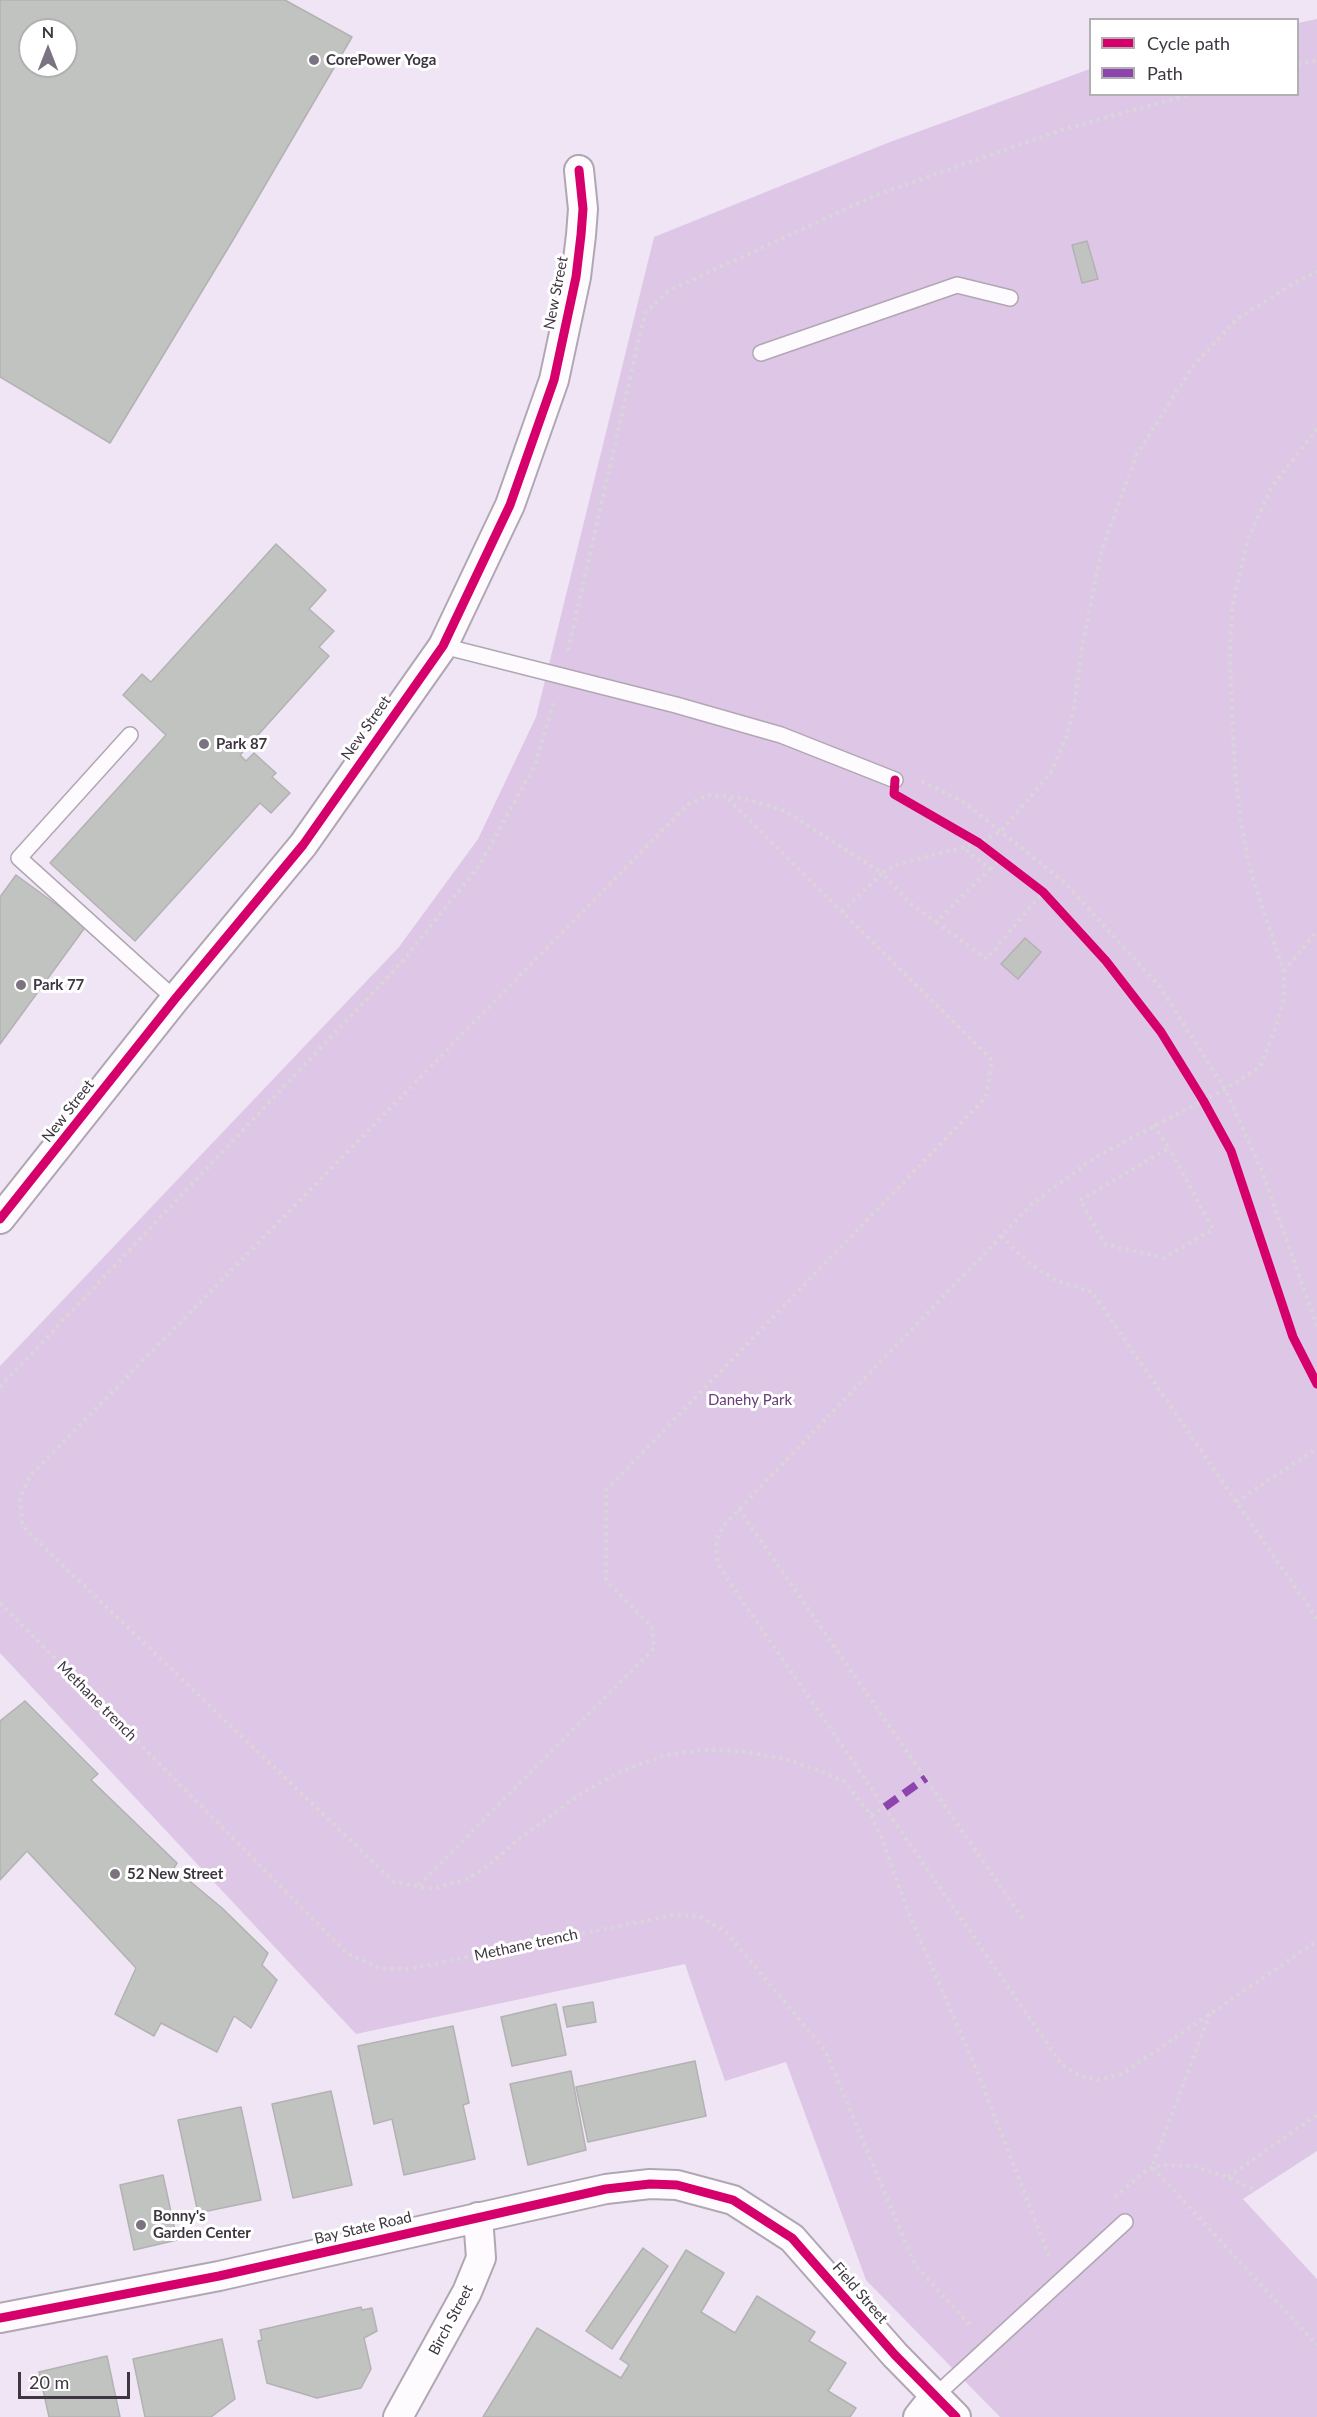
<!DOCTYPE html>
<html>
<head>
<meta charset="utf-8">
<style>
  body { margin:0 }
  #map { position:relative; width:1317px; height:2417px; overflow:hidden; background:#f0e5f4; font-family:Lato,sans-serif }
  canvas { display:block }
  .legend { position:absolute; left:1089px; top:18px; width:210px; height:78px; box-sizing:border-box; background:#fff; border:2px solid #b2afb3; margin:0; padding:8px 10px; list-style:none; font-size:18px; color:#3e3641 }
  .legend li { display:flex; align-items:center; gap:12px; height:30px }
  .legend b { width:30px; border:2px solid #b2afb3 }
  .north { position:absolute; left:18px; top:18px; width:60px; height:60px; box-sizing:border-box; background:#fff; border:2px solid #b2afb3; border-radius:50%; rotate:0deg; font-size:16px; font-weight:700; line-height:24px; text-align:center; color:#3e3641 }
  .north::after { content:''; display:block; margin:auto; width:21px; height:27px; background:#7c7380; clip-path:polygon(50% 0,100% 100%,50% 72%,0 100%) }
  .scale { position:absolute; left:18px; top:2372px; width:112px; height:27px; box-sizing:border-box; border:3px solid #3e3641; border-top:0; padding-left:8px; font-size:18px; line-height:21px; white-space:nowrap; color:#3e3641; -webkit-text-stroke:4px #fff; paint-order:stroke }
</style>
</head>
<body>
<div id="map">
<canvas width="1317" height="2417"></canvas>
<ul class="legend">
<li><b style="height:8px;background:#d6006c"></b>Cycle path</li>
<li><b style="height:8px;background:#8e44ad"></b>Path</li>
</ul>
<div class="north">N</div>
<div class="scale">20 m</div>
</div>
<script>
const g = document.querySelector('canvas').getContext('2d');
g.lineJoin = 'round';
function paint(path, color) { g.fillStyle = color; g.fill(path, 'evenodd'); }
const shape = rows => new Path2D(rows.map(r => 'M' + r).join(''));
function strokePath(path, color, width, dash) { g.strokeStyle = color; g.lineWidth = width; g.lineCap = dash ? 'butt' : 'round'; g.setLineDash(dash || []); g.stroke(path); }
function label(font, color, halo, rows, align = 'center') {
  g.font = font + ' Lato,sans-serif'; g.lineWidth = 6; g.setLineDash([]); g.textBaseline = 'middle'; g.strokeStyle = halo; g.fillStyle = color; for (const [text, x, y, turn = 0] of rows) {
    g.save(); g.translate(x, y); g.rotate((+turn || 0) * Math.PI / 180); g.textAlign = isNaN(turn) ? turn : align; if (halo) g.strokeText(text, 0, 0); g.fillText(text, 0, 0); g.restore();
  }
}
paint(shape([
  [1317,19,1317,2151,1243,2199,1317,2279,1317,2417,1000,2417,866,2280,786,2062,725,2081,685,1964,356,2034,0,1653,0,1366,399,947,478,839,536,717,654,237,890,142,1090,69,1090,94,1298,94,1298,23]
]), '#dec6e6');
const building = shape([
  [0,0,285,0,352,37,233,240,110,443,0,377,0,0],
  [30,30,66,30,66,66,30,66,30,30],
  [1087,241,1098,279,1082,283,1072,245,1087,241],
  [276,544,326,590,309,609,334,631,319,647,329,656,240,755,246,761,254,753,276,773,272,777,290,793,271,813,260,803,135,941,50,863,166,735,123,695,142,674,151,682,276,544],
  [16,875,86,926,0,1044,0,897,16,875],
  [1025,938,1041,952,1018,979,1001,964,1025,938],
  [25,1701,98,1774,91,1780,177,1863,174,1868,222,1908,268,1953,262,1965,277,1980,251,2028,234,2016,217,2052,161,2023,154,2036,115,2014,136,1968,27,1851,0,1880,0,1721,25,1701],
  [593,2002,596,2022,567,2027,563,2007,593,2002],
  [556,2004,566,2055,512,2066,501,2017,556,2004],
  [453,2026,469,2103,463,2105,475,2159,404,2175,392,2119,374,2124,358,2046,453,2026],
  [695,2061,706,2116,588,2142,576,2087,695,2061],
  [571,2071,586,2150,528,2165,510,2084,571,2071],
  [331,2091,352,2185,293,2198,272,2104,331,2091],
  [241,2107,261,2200,198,2213,178,2120,241,2107],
  [163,2175,177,2240,134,2250,120,2185,163,2175],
  [643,2248,668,2266,612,2349,586,2331,643,2248],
  [686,2250,724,2273,701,2312,735,2333,757,2296,815,2332,809,2341,846,2363,828,2391,856,2408,850,2417,483,2417,537,2328,621,2378,629,2365,620,2359,686,2250],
  [361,2307,362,2310,372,2308,377,2331,364,2338,371,2369,361,2388,317,2398,267,2383,258,2341,262,2340,260,2330,361,2307],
  [222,2339,235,2399,211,2417,145,2417,133,2359,222,2339],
  [107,2356,120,2417,49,2417,39,2372,107,2356]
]);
paint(building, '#c1c3c0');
strokePath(building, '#b3b2b3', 1.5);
const service = shape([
  [761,353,957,285,1010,298],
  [443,646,676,705,781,735,895,780],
  [130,735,19,858,175,999],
  [934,2397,1125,2222]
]);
const minor = shape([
  [0,1219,175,999,303,845,443,646,510,505,554,380,576,277,581,235,583,209,579,170],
  [0,2318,219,2276,606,2189,650,2184,677,2185,733,2200,792,2238,895,2355,956,2417],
  [398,2417,467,2292,481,2258,478,2217],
  [918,2417,934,2397]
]);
strokePath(service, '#b0a7b3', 18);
strokePath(minor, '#b0a7b3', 32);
strokePath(shape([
  [1298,65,1317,60],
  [1317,429,1271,488,1248,539,1232,607,1230,656,1232,713,1235,770,1242,829,1252,876,1284,972,1284,999,1276,1027,1260,1067,1225,1089,1094,1158,1032,1204,726,1523,718,1536,716,1549,718,1563,726,1577,1062,2065,1080,2076,1098,2080,1122,2074,1317,1941],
  [568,650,645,313,668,291,874,196,1061,130,1191,94],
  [922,781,965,803,1065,883,1160,987,1225,1089,1262,1171,1317,1326],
  [990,869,1000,859],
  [842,912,882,873,911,904,936,922,990,869,962,847],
  [936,922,987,959,1043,892],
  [1284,971,1317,931],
  [1154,1125,1169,1148,1080,1200,1105,1244,1164,1258,1213,1229,1169,1148],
  [1001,1236,1029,1263,1057,1281,1092,1292,1317,1619],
  [0,1387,401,963,479,866,535,765,554,701],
  [1236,1502,1317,1448],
  [739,1509,1023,1919],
  [0,1603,347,1953,381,1969,409,1969,674,1915,699,1916,726,1932,825,2050,915,2265,971,2326],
  [871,1815,885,1807],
  [419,1885,654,1648,652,1627,606,1580,606,1490,986,1097,992,1060,727,798],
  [1210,2014,1152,2167,1317,2345],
  [1228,2177,1317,2115],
  [1115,2197,1142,2174,1152,2167,1163,2165,1193,2166,1228,2177,1255,2190],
  [1049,2256,979,2076,907,1909,882,1838,871,1815,845,1782,815,1769,785,1759,740,1751,706,1750,666,1755,619,1772,579,1795,519,1839,488,1866,467,1879,432,1889,394,1882,27,1531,22,1523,20,1497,30,1476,687,805,708,795,743,798,785,811,882,873,899,864,979,843,1001,831,1050,774,1066,738,1074,707,1082,647,1102,549,1137,454,1193,366,1237,319,1294,283,1317,272]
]), '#d9d6da', 4, [3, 4.5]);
strokePath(service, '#fdfbfd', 15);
strokePath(minor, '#fdfbfd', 28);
strokePath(shape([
  [885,1807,926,1778]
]), '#8e44ad', 8, [15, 8]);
strokePath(shape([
  [895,780,894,794,979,843,1043,892,1106,961,1161,1032,1203,1100,1231,1151,1293,1337,1317,1384],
  [0,1219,175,999,303,845,443,646,510,505,554,380,576,277,581,235,583,209,579,170],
  [0,2318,219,2276,606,2189,650,2184,677,2185,733,2200,792,2238,895,2355,956,2417]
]), '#d6006c', 9);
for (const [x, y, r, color] of [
  [314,60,6,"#7c7380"],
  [204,744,6,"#7c7380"],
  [21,985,6,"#7c7380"],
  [115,1874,6,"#7c7380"],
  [141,2225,6,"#7c7380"]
]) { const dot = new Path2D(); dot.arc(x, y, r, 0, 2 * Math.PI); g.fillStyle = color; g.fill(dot); strokePath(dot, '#fff', 2); }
label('bold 15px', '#3e3641', '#fff', [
  ["CorePower Yoga",326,60],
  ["Park 87",216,744],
  ["Park 77",33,985],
  ["52 New Street",127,1874],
  ["Bonny's",153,2216],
  ["Garden Center",153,2233]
], 'left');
label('15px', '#3e3641', '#fff', [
  ["New Street",556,293,-79],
  ["New Street",366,728,-55],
  ["New Street",68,1111,-52],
  ["Methane trench",97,1701,45],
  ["Methane trench",526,1945,-12],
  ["Bay State Road",363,2228,-13],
  ["Field Street",860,2293,49],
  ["Birch Street",451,2320,-62]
]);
label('15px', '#6a3a7a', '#fff', [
  ["Danehy Park",750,1400]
]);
</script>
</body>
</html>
